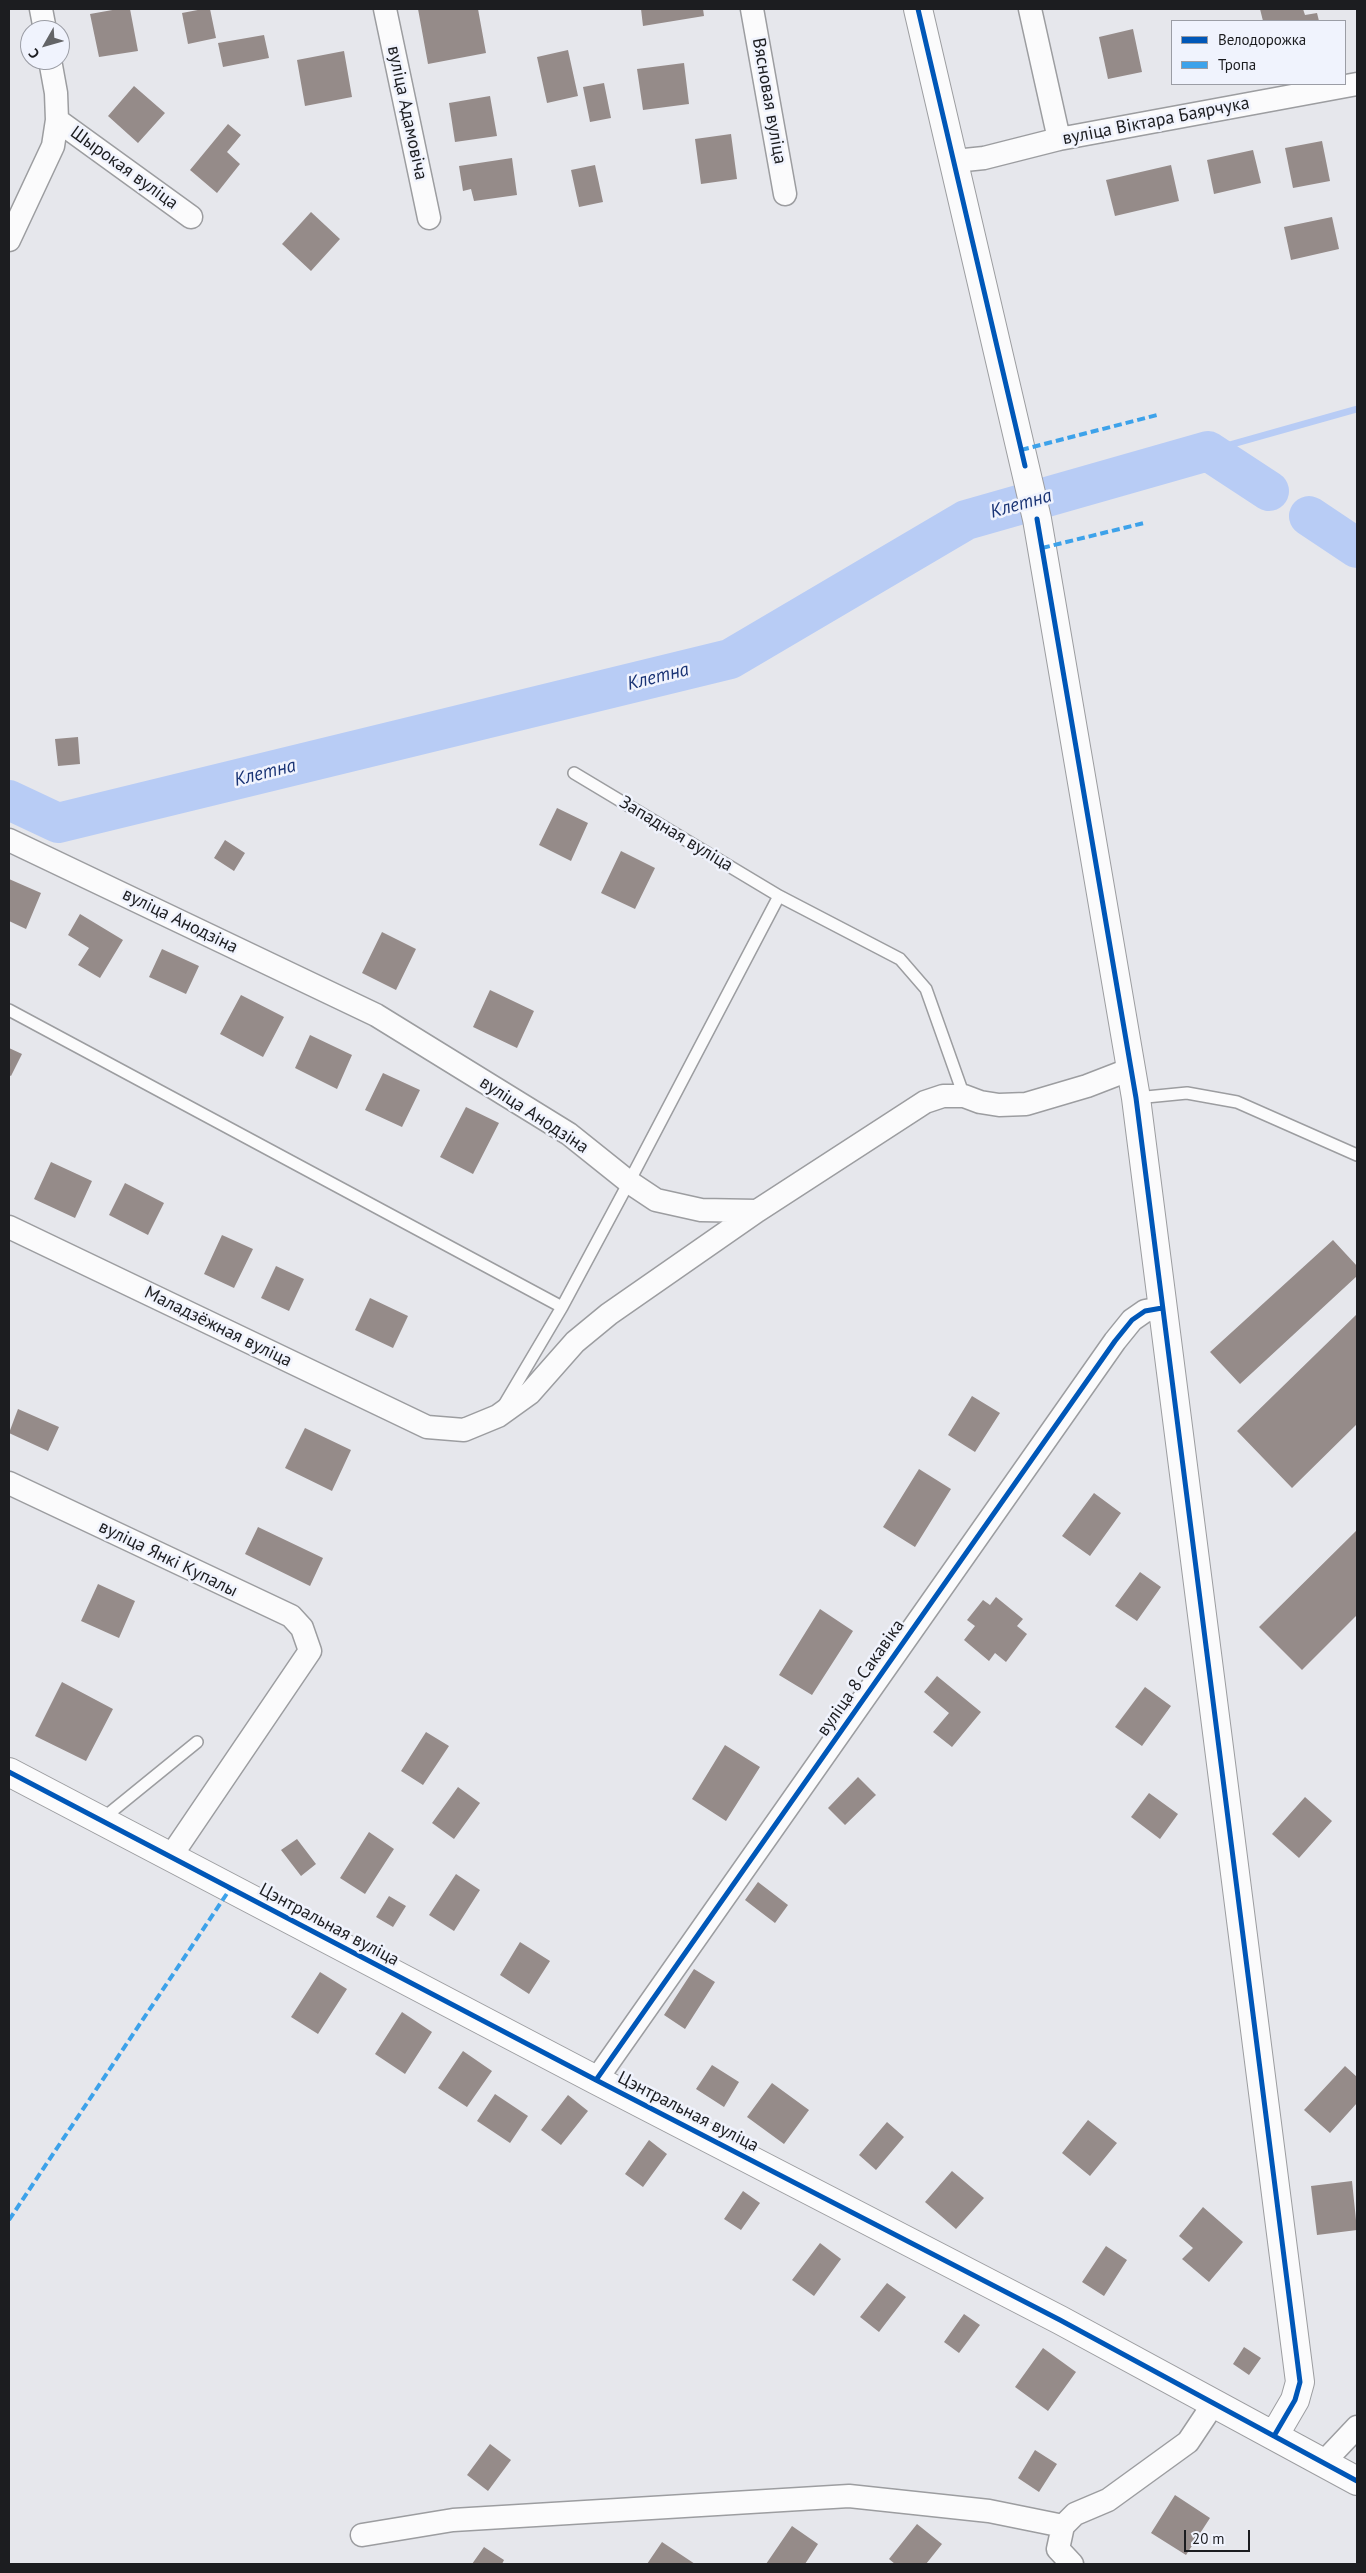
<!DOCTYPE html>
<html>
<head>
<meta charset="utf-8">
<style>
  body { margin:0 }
  #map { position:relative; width:1366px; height:2573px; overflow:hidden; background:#e6e7ec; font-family:"PT Sans",sans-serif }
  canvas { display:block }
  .frame { position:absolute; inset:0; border:10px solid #1c1d20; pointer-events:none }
  .legend { position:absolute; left:1171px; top:20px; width:175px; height:65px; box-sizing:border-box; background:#f0f3fd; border:1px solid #9b9da5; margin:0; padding:6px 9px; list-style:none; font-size:15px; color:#1c1d20 }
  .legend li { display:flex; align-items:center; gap:10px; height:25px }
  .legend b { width:25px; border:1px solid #9b9da5 }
  .north { position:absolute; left:20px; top:20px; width:50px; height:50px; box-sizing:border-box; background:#f0f3fd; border:1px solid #9b9da5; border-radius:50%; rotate:232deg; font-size:14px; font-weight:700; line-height:20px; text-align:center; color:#1c1d20 }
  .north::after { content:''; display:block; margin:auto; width:18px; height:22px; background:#636467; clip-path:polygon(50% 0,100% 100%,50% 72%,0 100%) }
  .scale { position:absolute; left:1184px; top:2530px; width:66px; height:22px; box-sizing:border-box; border:2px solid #1c1d20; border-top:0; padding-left:6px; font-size:15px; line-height:18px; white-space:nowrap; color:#1c1d20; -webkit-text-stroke:4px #f0f3fd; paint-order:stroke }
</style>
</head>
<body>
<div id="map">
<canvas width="1366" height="2573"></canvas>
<div class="frame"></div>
<ul class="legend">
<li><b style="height:6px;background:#0057b8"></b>Велодорожка</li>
<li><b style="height:6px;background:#3da2ea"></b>Тропа</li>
</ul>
<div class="north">С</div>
<div class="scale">20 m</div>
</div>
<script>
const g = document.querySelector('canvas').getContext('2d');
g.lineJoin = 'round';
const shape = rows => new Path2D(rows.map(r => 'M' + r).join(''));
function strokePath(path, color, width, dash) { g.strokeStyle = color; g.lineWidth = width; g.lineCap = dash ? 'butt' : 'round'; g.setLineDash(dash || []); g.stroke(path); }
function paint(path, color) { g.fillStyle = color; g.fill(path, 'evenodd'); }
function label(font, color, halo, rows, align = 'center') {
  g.font = font + ' "PT Sans",sans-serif'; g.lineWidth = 5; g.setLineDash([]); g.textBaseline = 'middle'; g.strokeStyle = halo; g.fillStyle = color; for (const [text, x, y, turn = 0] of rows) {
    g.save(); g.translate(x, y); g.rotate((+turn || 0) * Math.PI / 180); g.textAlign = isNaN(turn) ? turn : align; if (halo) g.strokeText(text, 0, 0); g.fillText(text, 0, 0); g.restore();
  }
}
strokePath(shape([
  [1208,451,1357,409]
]), '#b8ccf5', 7);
strokePath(shape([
  [1309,516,1357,548],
  [9,800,58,823,730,659,966,520,1208,451,1269,491]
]), '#b8ccf5', 40);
paint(shape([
  [118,9,130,9,138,51,99,57,90,14],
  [203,9,210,9,216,38,188,44,182,13],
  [418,9,478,9,486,53,428,64],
  [641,9,703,9,704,16,643,26],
  [1260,9,1303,9,1305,15,1317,13,1319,21,1263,21],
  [1133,29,1142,72,1108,79,1099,37],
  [264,35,269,58,223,67,218,43],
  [568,50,578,96,547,103,537,57],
  [344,51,352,97,305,106,297,60],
  [684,63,689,104,643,110,637,69],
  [604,83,611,118,590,122,583,87],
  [134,86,165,113,138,143,108,116],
  [490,96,497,136,455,142,449,103],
  [228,124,241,135,227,152,240,164,217,193,190,170],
  [731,134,737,179,701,184,695,139],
  [1322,141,1330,181,1293,188,1285,148],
  [1253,150,1261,183,1214,194,1207,160],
  [512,158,517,195,474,201,471,189,463,191,459,166],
  [595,165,603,202,579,207,571,170],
  [1171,165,1179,201,1115,216,1106,180],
  [311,212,340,239,311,271,282,244],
  [1332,217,1339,249,1291,260,1284,227],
  [78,737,80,764,58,766,55,739],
  [557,808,588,823,571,861,539,845],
  [225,840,245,853,234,871,214,858],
  [621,851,655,868,635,909,601,893],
  [9,879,41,893,26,929,9,921],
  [80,914,123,940,100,978,78,965,89,948,68,935],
  [382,932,416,949,396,990,362,973],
  [162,949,199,966,186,994,149,977],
  [490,990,534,1011,517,1048,473,1027],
  [241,995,284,1017,263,1057,220,1034],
  [310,1035,352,1055,337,1089,295,1068],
  [9,1048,22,1054,11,1076,9,1075],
  [383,1073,420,1090,402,1127,365,1110],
  [466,1107,499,1123,473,1174,440,1157],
  [51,1162,92,1181,75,1218,34,1199],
  [125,1183,164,1203,148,1235,109,1215],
  [222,1235,253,1249,234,1288,204,1274],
  [1333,1240,1357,1266,1357,1276,1240,1384,1210,1352],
  [276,1266,304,1279,289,1311,261,1298],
  [370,1298,408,1316,393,1348,355,1330],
  [1357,1314,1357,1424,1292,1488,1237,1431],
  [972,1396,1000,1413,975,1452,948,1435],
  [18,1409,59,1427,48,1451,9,1433],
  [305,1428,351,1450,332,1491,285,1468],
  [919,1469,951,1489,915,1547,883,1527],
  [1094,1493,1121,1513,1090,1556,1062,1536],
  [258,1527,323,1558,310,1586,245,1554],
  [1357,1530,1357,1615,1302,1670,1259,1627],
  [1140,1572,1161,1587,1137,1621,1115,1606],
  [98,1584,135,1601,119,1638,81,1621],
  [996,1597,1023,1619,1017,1626,1027,1634,1006,1662,995,1653,989,1661,964,1640,975,1626,967,1620,983,1600,990,1605],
  [820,1609,853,1631,812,1695,779,1675],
  [937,1676,981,1712,952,1747,933,1732,949,1713,924,1692],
  [62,1682,113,1709,86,1761,35,1736],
  [1145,1687,1171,1706,1142,1746,1115,1727],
  [426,1732,449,1746,423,1785,401,1771],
  [725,1745,760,1767,726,1821,692,1799],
  [858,1777,876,1795,845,1825,828,1808],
  [458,1787,480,1803,454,1839,432,1823],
  [1149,1793,1178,1814,1160,1839,1131,1817],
  [1305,1797,1332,1821,1299,1858,1272,1834],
  [369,1832,394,1849,365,1894,340,1878],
  [297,1839,316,1864,301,1876,281,1850],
  [456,1874,480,1890,454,1931,429,1915],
  [758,1882,788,1905,775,1923,745,1900],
  [389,1896,406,1906,393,1927,376,1917],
  [520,1942,550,1961,529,1994,500,1975],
  [694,1969,715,1982,685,2029,664,2015],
  [320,1972,347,1989,318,2034,291,2017],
  [402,2012,432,2032,405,2074,375,2054],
  [463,2051,492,2071,467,2107,438,2088],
  [712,2065,739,2082,724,2107,696,2089],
  [1345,2066,1357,2077,1357,2103,1330,2133,1304,2110],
  [772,2083,809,2110,784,2144,747,2117],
  [495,2094,528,2116,510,2143,477,2121],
  [568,2095,588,2111,561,2145,541,2130],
  [1088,2120,1117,2143,1090,2176,1062,2153],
  [887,2122,904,2137,876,2170,859,2155],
  [649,2140,667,2154,643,2187,625,2174],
  [952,2171,984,2198,956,2229,925,2202],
  [1352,2181,1357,2230,1317,2235,1311,2186],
  [743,2191,760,2203,741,2230,724,2219],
  [1203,2207,1243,2242,1209,2282,1182,2259,1193,2248,1179,2236],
  [820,2243,841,2259,814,2296,792,2280],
  [1106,2246,1127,2260,1104,2296,1082,2282],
  [887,2283,906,2297,879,2332,860,2317],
  [964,2314,980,2325,959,2353,944,2342],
  [1244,2347,1261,2358,1249,2375,1233,2364],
  [1043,2348,1076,2372,1048,2411,1015,2387],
  [490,2444,511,2460,488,2491,467,2475],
  [1035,2450,1057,2464,1039,2492,1018,2478],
  [1175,2495,1210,2518,1186,2555,1151,2533],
  [917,2524,942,2544,926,2564,895,2564,889,2559],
  [792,2526,818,2544,805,2564,766,2564],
  [662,2542,695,2564,647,2564],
  [484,2547,504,2560,502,2564,472,2564]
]), '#958b89');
const lane = shape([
  [574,773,779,896],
  [9,1010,562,1307],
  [1136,1098,1187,1093,1237,1102,1357,1155],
  [504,1405,562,1307,629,1182,779,896,900,959,926,989,964,1096],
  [101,1820,197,1742]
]);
const street = shape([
  [41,9,45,30],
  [385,9,429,218],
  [752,9,785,194],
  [1030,9,1059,139],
  [57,120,191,217],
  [955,161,984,158,1059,139,1357,84],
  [9,240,53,146,57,120,56,93,50,60],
  [9,840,376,1015,569,1134,629,1182,656,1200,701,1210,757,1211,925,1102,943,1096,964,1096,980,1102,999,1105,1026,1104,1087,1086,1131,1069],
  [9,1227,427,1427,464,1430,498,1416,530,1393,575,1342,609,1314,757,1211],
  [9,1483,291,1616,302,1628,310,1651,171,1856],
  [596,2080,1115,1341,1132,1320,1145,1311,1162,1308],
  [1323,2463,1357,2427],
  [362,2535,453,2520,849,2496,989,2511,1063,2526],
  [1072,2564,1058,2549,1063,2526,1075,2514,1108,2500,1188,2442,1214,2403]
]);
const secondary = shape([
  [918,9,1037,519,1136,1098,1300,2382,1295,2400,1274,2436],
  [9,1772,596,2080,1060,2320,1357,2481]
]);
strokePath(lane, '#9c9da0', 14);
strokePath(street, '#9c9da0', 25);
strokePath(secondary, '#9c9da0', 30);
strokePath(lane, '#fbfbfc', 11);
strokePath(street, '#fbfbfc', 22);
strokePath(secondary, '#fbfbfc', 28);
strokePath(shape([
  [1021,450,1157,415],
  [1042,548,1144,523],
  [9,2220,230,1889]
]), '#3da2ea', 4, [8, 4]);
strokePath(shape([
  [918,9,1025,466],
  [1037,519,1136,1098,1300,2382,1295,2400,1274,2436],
  [9,1772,596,2080,1060,2320,1357,2481],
  [596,2080,1115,1341,1132,1320,1145,1311,1162,1308]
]), '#0057b8', 5);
label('18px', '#1c1d20', '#f0f3fd', [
  ["Вясновая вуліца",769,101,80],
  ["вуліца Адамовіча",407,113,78],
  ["вуліца Віктара Баярчука",1156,121,-11],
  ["Шырокая вуліца",124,168,36],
  ["Западная вуліца",676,834,31],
  ["вуліца Анодзіна",180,921,26],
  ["вуліца Анодзіна",534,1115,33],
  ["Маладзёжная вуліца",218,1327,26],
  ["вуліца Янкі Купалы",168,1559,26],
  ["вуліца 8 Сакавіка",861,1678,-55],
  ["Цэнтральная вуліца",329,1925,28],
  ["Цэнтральная вуліца",688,2112,27]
]);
label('italic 19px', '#1a3475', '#f0f3fd', [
  ["Клетна",1021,504,-16],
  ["Клетна",658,677,-14],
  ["Клетна",265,773,-14]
]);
</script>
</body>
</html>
